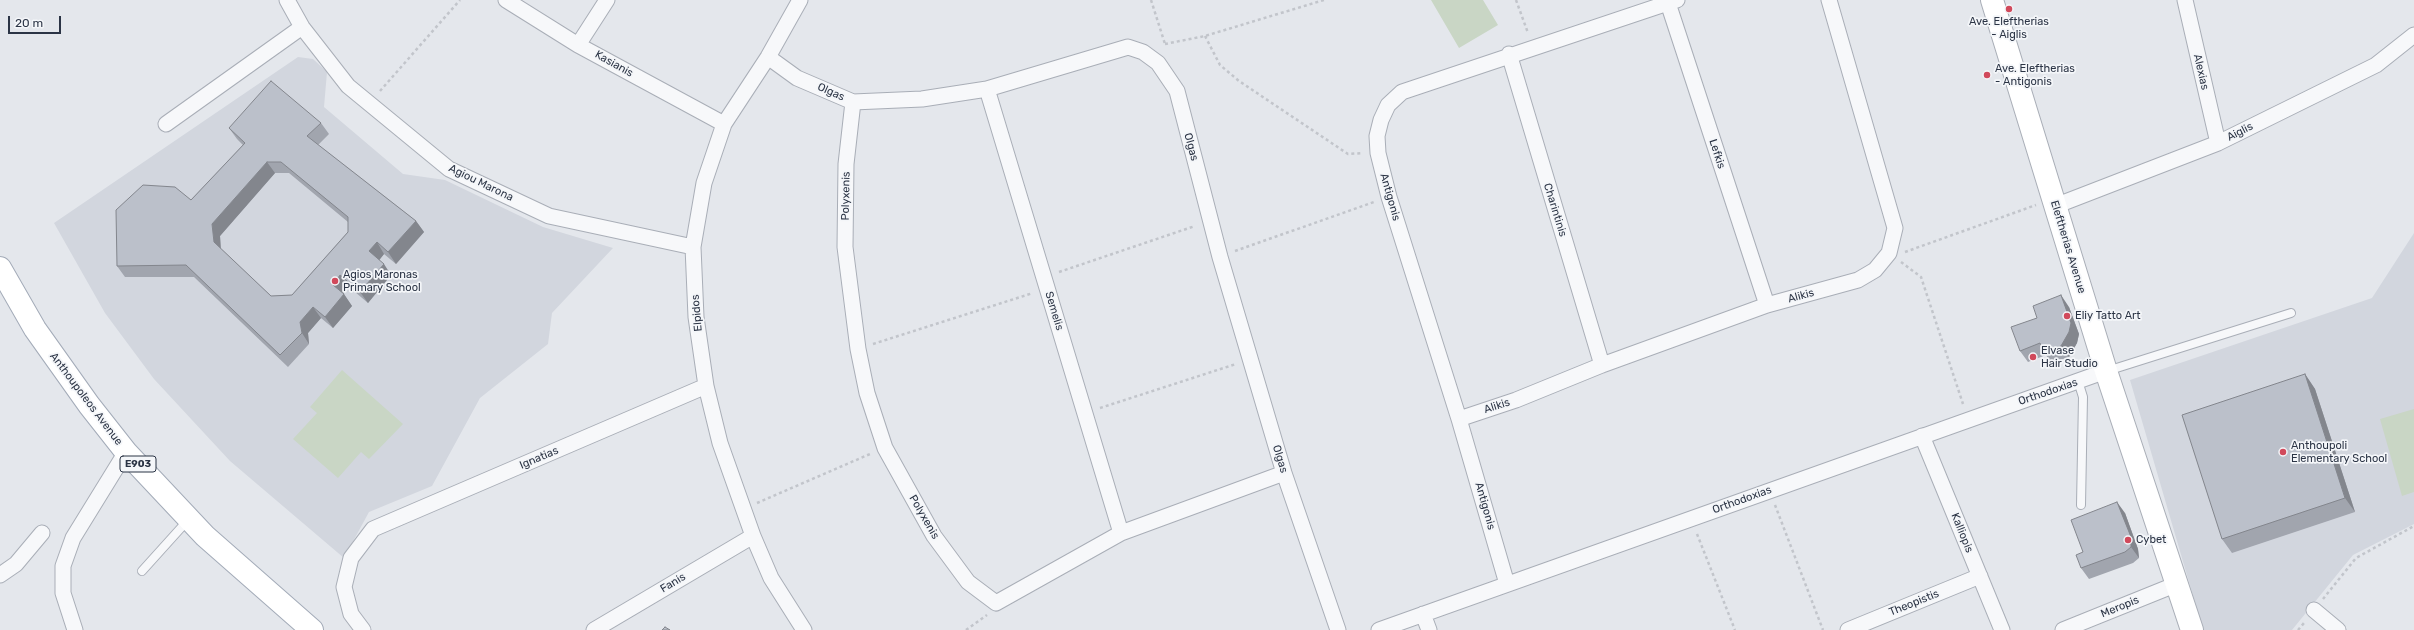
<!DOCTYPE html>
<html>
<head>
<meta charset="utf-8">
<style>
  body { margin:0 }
  #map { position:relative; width:2414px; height:630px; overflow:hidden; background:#e4e7ec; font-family:Rubik,sans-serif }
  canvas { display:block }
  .scale { position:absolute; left:8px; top:16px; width:53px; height:18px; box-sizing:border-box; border:2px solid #2b3445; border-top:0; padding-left:5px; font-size:12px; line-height:14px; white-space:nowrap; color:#2b3445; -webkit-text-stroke:3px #f4f6f9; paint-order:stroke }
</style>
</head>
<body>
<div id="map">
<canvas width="2414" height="630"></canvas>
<div class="scale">20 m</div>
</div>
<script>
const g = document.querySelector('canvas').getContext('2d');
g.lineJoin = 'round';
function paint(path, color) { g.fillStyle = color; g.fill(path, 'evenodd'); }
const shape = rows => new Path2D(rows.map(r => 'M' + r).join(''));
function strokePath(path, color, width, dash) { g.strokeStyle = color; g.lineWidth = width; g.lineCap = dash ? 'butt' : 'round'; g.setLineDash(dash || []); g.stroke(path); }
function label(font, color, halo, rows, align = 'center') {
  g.font = font + ' Rubik,sans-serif'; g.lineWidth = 3.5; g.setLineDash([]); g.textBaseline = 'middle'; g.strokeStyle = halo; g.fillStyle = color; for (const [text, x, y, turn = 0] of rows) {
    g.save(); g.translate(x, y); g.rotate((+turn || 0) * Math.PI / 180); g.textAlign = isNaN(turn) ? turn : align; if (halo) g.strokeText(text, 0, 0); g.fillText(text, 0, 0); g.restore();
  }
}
paint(shape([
  [298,57,313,59,327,72,324,107,403,174,445,180,543,227,613,248,552,313,548,344,480,398,432,486,369,512,344,558,230,461,154,379,105,313,54,223],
  [2414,233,2414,524,2353,555,2292,630,2203,630,2130,380,2372,298]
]), '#d2d6de');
paint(shape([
  [1431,0,1483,0,1498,25,1459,48],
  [342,370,403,424,369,459,361,452,338,478,293,439,317,413,310,407],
  [2414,409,2414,492,2402,496,2380,419]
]), '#c9d6c5');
const service = shape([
  [2107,371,2291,313],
  [2078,381,2083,397,2081,505],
  [142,571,188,520]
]);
const minor = shape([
  [287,0,302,27,348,86,449,169,549,216,693,247],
  [506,0,578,45,724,124],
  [800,0,768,57,724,124,704,183,693,247,696,317,706,386,720,443,753,536,771,578,804,630],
  [2185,0,2218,143],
  [1668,3,1767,305],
  [578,45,607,0],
  [1509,54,1602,365],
  [768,57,797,78,853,102,922,99,987,89,1128,47,1143,52,1158,63,1177,91,1220,257,1284,473,1338,630],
  [987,89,1121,533],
  [853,102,846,164,845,247,858,349,867,393,885,448,934,536,968,582,996,603,1121,533,1284,473],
  [166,124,302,27],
  [2055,206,2218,143,2376,65,2414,35],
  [1459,419,1516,400,1602,365,1767,305,1858,280,1875,270,1889,253,1895,228,1829,0],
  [1922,436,2002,630],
  [0,575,16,564,42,533],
  [1507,584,1459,419,1389,197,1378,153,1377,136,1381,120,1388,105,1402,92,1677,0],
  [2314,610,2338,630],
  [1423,614,1429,630],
  [75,630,63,593,63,566,73,538,126,452],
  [363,630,351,614,344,587,351,558,373,529,706,386],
  [594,630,753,536],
  [1379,630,2106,371],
  [1848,630,1980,576],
  [2063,630,2177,584]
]);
const secondary = shape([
  [1992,0,2106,371,2192,630]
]);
const primary = shape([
  [0,268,35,329,89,405,126,452,205,536,312,630]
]);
strokePath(service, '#a9aeb7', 10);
strokePath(minor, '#a9aeb7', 17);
strokePath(secondary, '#a9aeb7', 24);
strokePath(primary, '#a3abb8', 24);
strokePath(shape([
  [1151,0,1165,44],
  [1516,0,1528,33],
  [1205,36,1220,65,1239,81,1348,154,1363,153],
  [1165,44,1205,36,1324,0],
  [380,91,460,0],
  [1235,251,1374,202],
  [1905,252,2036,205],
  [1901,262,1921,277,1963,404],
  [1059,272,1195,226],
  [873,344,1033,293],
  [1100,408,1236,364],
  [757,503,870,454],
  [1775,505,1823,630],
  [1697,534,1735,630],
  [2323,599,2356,558,2414,526],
  [966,630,987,615],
  [2298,630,2304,623]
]), '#c2c5cb', 2.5, [3, 3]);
strokePath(service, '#f7f8fa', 8);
strokePath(minor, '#f7f8fa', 15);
strokePath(secondary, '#fff', 22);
strokePath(primary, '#fff', 22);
paint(shape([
  [321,123,329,134,318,145,416,221,424,232,396,264,384,254,379,260,391,275,368,303,348,286,343,293,352,306,333,328,321,318,308,333,309,344,288,367,194,277,125,277,117,266,191,200,243,145,237,139,229,128],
  [275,173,289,173,348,222,348,232,292,295,271,296,221,249,220,236],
  [2069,307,2079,334,2077,343,2069,357,2051,363,2046,355,2028,362,2020,351,2037,318],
  [2305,374,2315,389,2355,512,2232,553,2222,539],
  [2125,513,2138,549,2139,558,2133,563,2089,579,2081,568,2083,552]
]), '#a1a5ae');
paint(shape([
  [267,162,275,173,220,236,221,254,214,242,212,224],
  [416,221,424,232,396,264,388,252],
  [377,242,384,254,377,263,369,251],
  [384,264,391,275,368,303,360,292],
  [340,275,348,286,341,296,333,285],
  [344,294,352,306,333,328,325,317],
  [2061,295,2069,307,2079,334,2077,343,2069,357,2061,346],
  [313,307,321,318,308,333,309,344,302,333,300,322],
  [2305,374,2315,389,2355,512,2345,498],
  [2117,502,2125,513,2138,549,2139,558,2131,547]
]), '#83868d');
const building = shape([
  [271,81,321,123,307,136,416,221,388,252,377,242,369,251,384,264,360,292,340,275,333,285,344,294,325,317,313,307,300,322,302,333,280,355,186,265,117,266,116,210,143,185,175,187,191,200,245,143,229,128,271,81],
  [267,162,281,162,348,217,348,232,292,295,271,296,214,242,212,224,267,162],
  [2061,295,2071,323,2069,332,2061,346,2043,352,2040,343,2020,351,2011,327,2037,318,2033,306,2061,295],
  [2305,374,2345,498,2222,539,2182,415,2305,374],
  [2117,502,2131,537,2131,547,2125,552,2081,568,2076,555,2083,552,2071,520,2117,502],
  [665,627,670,630,662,630,665,627]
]);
paint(building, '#bbc0ca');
strokePath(building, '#83868d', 1);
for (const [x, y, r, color] of [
  [2009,9,4,"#d1495b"],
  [1987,75,4,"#d1495b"],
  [335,281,4,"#d1495b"],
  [2067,316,4,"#d1495b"],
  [2033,357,4,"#d1495b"],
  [2283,452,4,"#d1495b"],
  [2128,540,4,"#d1495b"]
]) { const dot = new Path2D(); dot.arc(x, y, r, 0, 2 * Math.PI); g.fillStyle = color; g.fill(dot); strokePath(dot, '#f4f6f9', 1.5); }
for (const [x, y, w] of [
  [138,464,36]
]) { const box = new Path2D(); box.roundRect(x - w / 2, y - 8, w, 16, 3); g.fillStyle = '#f4f6f9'; g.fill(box); strokePath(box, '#2b3445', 1); }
label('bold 10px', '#2b3445', null, [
  ["E903",138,464]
]);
label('11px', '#2b3445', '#f4f6f9', [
  ["Ave. Eleftherias",2009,22,"center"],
  ["- Aiglis",2009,35,"center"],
  ["Ave. Eleftherias",1995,69],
  ["- Antigonis",1995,82],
  ["Agios Maronas",343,275],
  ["Primary School",343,288],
  ["Eliy Tatto Art",2075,316],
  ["Elvase",2041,351],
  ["Hair Studio",2041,364],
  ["Anthoupoli",2291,446],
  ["Elementary School",2291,459],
  ["Cybet",2136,540]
], 'left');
label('11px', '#2b3445', '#f4f6f9', [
  ["Kasianis",614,64,29],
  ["Alexias",2201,72,77],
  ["Olgas",831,92,24],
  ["Aiglis",2240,132,-27],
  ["Olgas",1191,147,75],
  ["Lefkis",1717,154,72],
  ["Agiou Marona",481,183,26],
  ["Polyxenis",846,196,-89],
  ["Antigonis",1390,197,74],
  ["Charintinis",1555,210,73],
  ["Eleftherias Avenue",2068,247,73],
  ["Alikis",1801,296,-15],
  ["Semelis",1054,311,73],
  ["Elpidos",697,313,-95],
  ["Orthodoxias",2048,392,-19],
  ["Anthoupoleos Avenue",86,399,53],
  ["Alikis",1497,406,-18],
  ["Ignatias",539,458,-23],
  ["Olgas",1280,459,73],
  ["Orthodoxias",1742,500,-20],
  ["Antigonis",1485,506,74],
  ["Polyxenis",924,517,60],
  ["Kalliopis",1962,533,68],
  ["Fanis",673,583,-31],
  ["Theopistis",1914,603,-22],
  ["Meropis",2120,607,-22]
]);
</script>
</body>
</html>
